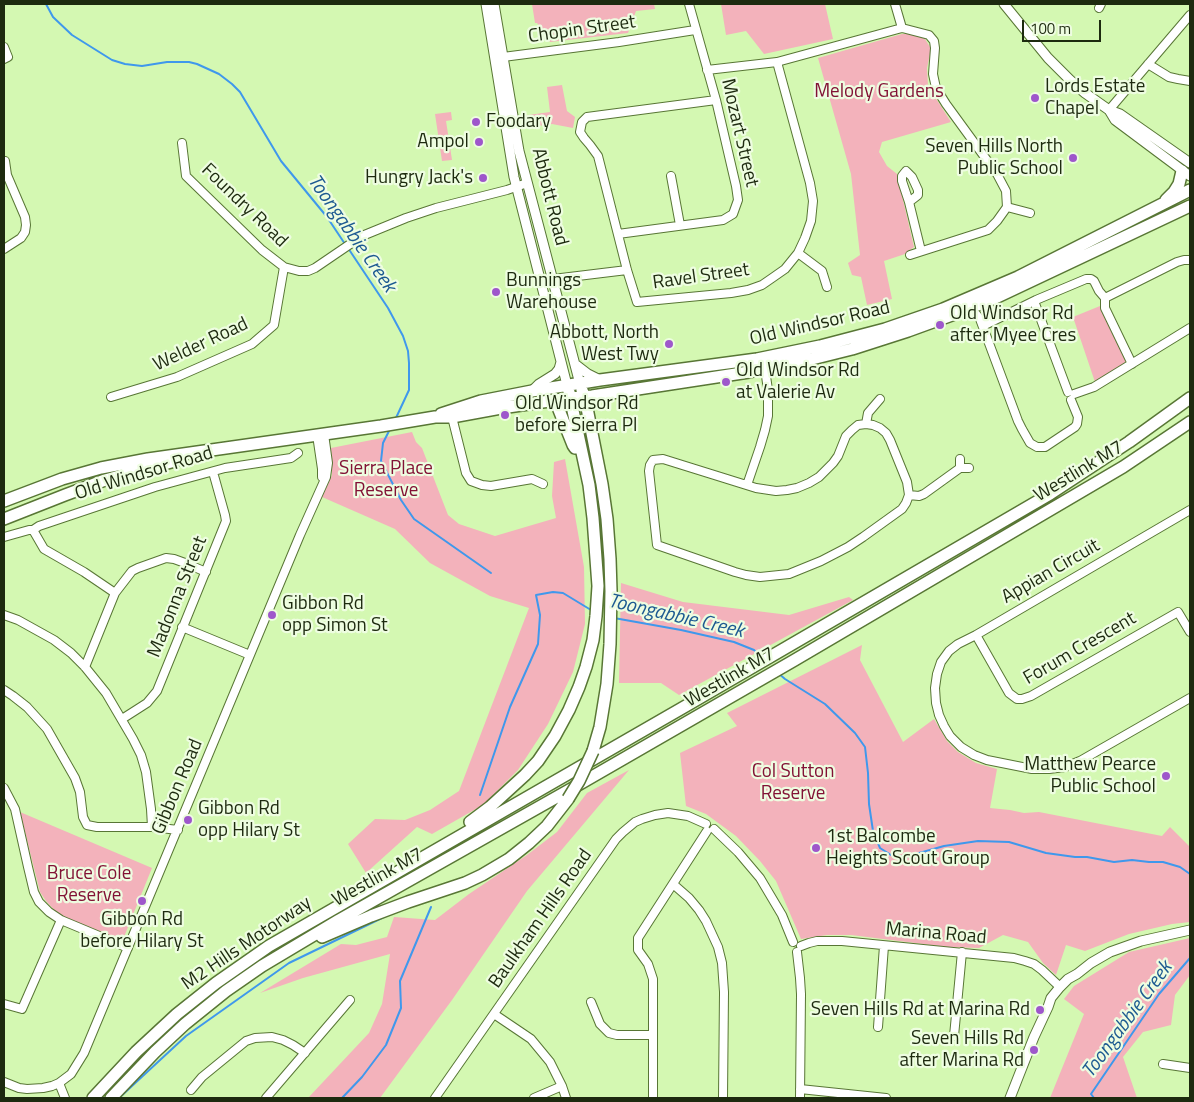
<!DOCTYPE html>
<html>
<head>
<meta charset="utf-8">
<style>
  body { margin:0 }
  #map { position:relative; width:1194px; height:1102px; overflow:hidden; background:#d4f8b2; font-family:"Titillium Web",sans-serif }
  canvas { display:block }
  .frame { position:absolute; inset:0; border:5px solid #1d2a0f; pointer-events:none }
  .scale { position:absolute; left:1022px; top:20px; width:79px; height:22px; box-sizing:border-box; border:2px solid #1d2a0f; border-top:0; padding-left:6px; font-size:15px; line-height:18px; white-space:nowrap; color:#1d2a0f; -webkit-text-stroke:4px #eefde1; paint-order:stroke }
</style>
</head>
<body>
<div id="map">
<canvas width="1194" height="1102"></canvas>
<div class="frame"></div>
<div class="scale">100 m</div>
</div>
<script>
const g = document.querySelector('canvas').getContext('2d');
g.lineJoin = 'round';
function paint(path, color) { g.fillStyle = color; g.fill(path, 'evenodd'); }
const shape = rows => new Path2D(rows.map(r => 'M' + r).join(''));
function strokePath(path, color, width, dash) { g.strokeStyle = color; g.lineWidth = width; g.lineCap = dash ? 'butt' : 'round'; g.setLineDash(dash || []); g.stroke(path); }
function label(font, color, halo, rows, align = 'center') {
  g.font = font + ' "Titillium Web",sans-serif'; g.lineWidth = 4.5; g.setLineDash([]); g.textBaseline = 'middle'; g.strokeStyle = halo; g.fillStyle = color; for (const [text, x, y, turn = 0] of rows) {
    g.save(); g.translate(x, y); g.rotate((+turn || 0) * Math.PI / 180); g.textAlign = isNaN(turn) ? turn : align; if (halo) g.strokeText(text, 0, 0); g.fillText(text, 0, 0); g.restore();
  }
}
paint(shape([
  [532,4,654,4,655,9,636,11,628,33,550,42,537,23,535,23],
  [721,4,825,4,833,39,764,54,746,31,726,35],
  [902,34,916,34,925,39,930,47,930,54,927,68,928,86,951,122,882,142,879,152,887,166,897,174,914,247,905,254,884,261,892,299,867,305,861,277,852,275,848,263,860,255,851,174,818,58],
  [562,85,567,111,575,117,573,128,552,124,523,128,521,116,550,112,547,87],
  [451,112,452,120,446,121,452,160,442,161,435,114],
  [1100,306,1127,357,1125,364,1095,382,1073,317],
  [412,432,416,442,422,448,448,515,459,524,495,536,556,518,552,496,554,462,565,459,584,567,585,624,573,672,548,724,518,770,483,805,432,834,417,827,366,873,348,844,375,819,405,820,430,810,459,791,529,608,490,596,430,563,395,529,322,497,332,475,331,448],
  [621,583,683,602,789,615,849,597,853,600,679,695,661,683,619,683],
  [862,645,860,660,903,742,934,719,947,741,958,752,976,763,997,769,990,808,1010,810,1024,813,1039,812,1162,836,1170,827,1190,847,1190,922,1172,924,1129,934,1085,951,1066,945,1056,975,1043,963,1028,942,1003,935,979,948,947,947,851,935,827,935,801,939,776,881,760,861,736,836,706,814,686,806,680,753,737,726,727,713],
  [629,770,527,891,452,1000,380,1098,308,1098,369,1033,382,1004,390,954,303,978,260,993,341,944,356,945,387,937,394,917,435,920,469,894,527,855,557,832,587,793],
  [20,812,152,868,124,937,117,938,59,915,46,901,40,892],
  [1190,938,1190,975,1175,995,1171,1025,1143,1032,1123,1057,1137,1098,1050,1098,1084,1014,1064,999,1074,986,1129,952]
]), '#f3b2bb');
strokePath(shape([
  [46,4,53,17,72,35,112,60,125,64,142,66,167,62,189,62,197,64,219,74,232,84,240,92,281,161,327,217,345,244],
  [348,248,388,308,403,336,408,351,409,363,409,390,395,420],
  [390,429,383,443,381,461,401,500,414,519,491,573],
  [614,618,681,630,734,642,754,650,762,658],
  [778,673,785,679,825,704,855,733,865,747,868,773,869,804,873,831,880,848,891,855,905,857,944,846,978,841,1009,842,1046,853,1075,857,1087,857,1114,862,1132,860,1149,862,1163,862,1180,867,1190,874],
  [480,795,510,707,538,644,540,615,536,595,553,592,563,593,591,610],
  [119,1098,186,1036,289,963,386,916],
  [342,1098,362,1077,386,1045,401,1008,400,981,431,907],
  [1094,1098,1091,1094,1159,994,1190,958]
]), '#3f98ec', 2);
const minor = shape([
  [895,4,902,28],
  [1099,8,1101,4],
  [4,47,8,57,4,59],
  [503,57,619,42,695,30],
  [1148,64,1169,77,1178,79,1190,81],
  [707,70,777,62,902,28,929,35,934,41,935,48,933,74,936,88,946,104,997,174,1006,191,1007,207,997,221,988,230,910,255],
  [716,100,587,117,582,122,580,132,584,138,590,145,598,156,627,270,637,302,731,293,748,290,762,285,775,276,785,269,798,253,805,238,811,221,813,201,810,183,777,62],
  [1109,110,1190,15],
  [182,143,186,176,262,250,284,267,299,271,308,271,315,268,362,236,406,218,436,208,507,190,527,183],
  [671,176,680,225],
  [909,202,918,195,918,190,912,177,906,171,902,176,902,181,909,202,921,251],
  [1007,207,1030,213],
  [618,234,723,220,733,214,738,200,736,186,716,100,689,4],
  [4,249,21,238,25,232,26,225,25,217,7,175,5,161],
  [798,253,822,271,827,287],
  [553,279,627,270],
  [1105,298,1177,262,1184,260,1190,260],
  [1034,301,1068,392],
  [965,311,976,314,980,319,1018,421,1022,429,1030,443,1037,447,1045,447,1075,427,1077,424,1078,417,1071,400],
  [983,326,1036,300,1086,279,1091,279,1094,281,1099,291,1105,298,1105,308,1132,364],
  [1074,394,1094,387,1190,328],
  [111,397,177,377,252,344,274,325,284,267],
  [452,417,466,473,471,481,482,485,491,486,532,479,543,484],
  [866,424,873,425,880,428,886,433,890,440,907,482,909,495,906,503,902,509,863,537,848,547,821,561,789,574,760,577,746,575,735,572,657,545,649,471,650,465,653,460,663,459,756,488,776,491,787,490,797,488,809,483,819,477,833,463,838,456,846,436,852,430,858,425,866,424],
  [866,424,868,413,880,399],
  [317,435,322,469,322,477],
  [960,459,960,468,969,468],
  [747,485,760,447,765,430,768,416,768,390,765,369],
  [909,495,919,496,924,494,960,468],
  [1190,510,976,635,958,644,949,651,941,662,937,674,935,688,936,703,939,715,944,726,950,736,961,747,974,755,987,760,1032,769,1049,769,1065,767,1080,761,1190,698],
  [33,530,44,549,84,572,115,593],
  [4,537,29,530,33,530,39,526,155,487,225,468,291,458,298,453],
  [4,615,18,620,54,640,71,653,85,667,106,693,133,739,141,755,146,772,151,809,152,827],
  [182,627,250,655],
  [976,635,1009,693,1017,699,1022,699,1031,696,1178,612,1190,632],
  [85,667,115,593,132,571,138,568,166,558,174,559,185,563,206,572],
  [4,690,13,696,27,707,47,729,75,778,80,792,83,817,87,825,97,827,152,827,178,830],
  [122,719,147,703,157,691,224,526,226,521,225,515,213,472],
  [4,788,15,809,28,867,34,892,39,902,49,912,61,920,128,948],
  [714,829,738,852,760,878,782,915,793,942],
  [673,884,689,898,699,910,706,921,718,947,722,963,724,992,723,1098],
  [801,946,809,943,817,941,842,941,1014,958,1025,961,1034,964,1042,970,1060,987],
  [797,952,800,978,801,994,800,1098],
  [591,1002,600,1024,609,1033,617,1035,653,1035],
  [4,1004,22,1009,61,920],
  [494,1014,531,1039,550,1062,562,1086,566,1098],
  [878,1027,884,946],
  [954,1036,962,952],
  [1163,1064,1190,1068],
  [4,1082,19,1088,27,1089,43,1088,52,1086,59,1083,71,1074,84,1053,300,535,326,477,328,463,324,434],
  [59,1083,65,1098],
  [800,1089,886,1098],
  [191,1090,202,1077,246,1041,255,1038,272,1037,283,1040,293,1045,305,1053],
  [266,1098,350,1000],
  [435,1098,616,839,623,832,635,822,642,819,655,815,668,813,688,816,706,824],
  [534,1098,562,1086],
  [653,1098,653,979,648,964,638,950,638,938,707,831]
]);
const major = shape([
  [486,4,514,177,567,385],
  [494,4,519,151,580,384],
  [1004,4,1048,58,1070,80,1085,93,1109,110,1120,114,1190,163],
  [1109,110,1115,120,1190,176],
  [575,364,588,374,600,380],
  [532,391,539,384,555,374,559,369,561,362],
  [1010,1098,1034,1037,1048,1007,1051,998,1060,987,1068,979,1077,974,1091,963,1110,952,1141,941,1190,930]
]);
const highway = shape([
  [1166,200,1174,192,1179,184,1182,171],
  [582,390,587,408,602,484,607,519,610,559,611,591,610,644,607,684,600,727,593,751],
  [555,400,573,445,575,448],
  [441,414,481,401,532,391,600,380,757,359,820,346,885,329,943,309,1018,277,1190,190],
  [4,501,62,479,101,468,148,459,381,426,435,417,452,417,501,408,570,398,592,396,749,372,812,359,852,349,908,331,963,311,993,299,1190,206],
  [4,519,65,495,105,480,175,461],
  [470,822,490,807,525,775,538,761,555,736,569,710,579,687,586,667,593,640,596,616,598,586,593,518,589,485,569,392],
  [322,937,371,916,408,902,465,883,482,875,509,859,529,843,547,826,568,799],
  [93,1098,136,1052,177,1014,216,983,269,946,684,707,1050,494,1129,442,1190,398],
  [111,1098,155,1052,185,1024,226,991,262,966,339,920,571,789,793,661,1123,467,1190,422]
]);
strokePath(minor, '#587635', 10);
strokePath(major, '#587635', 11);
strokePath(highway, '#587635', 14);
strokePath(minor, '#fff', 8);
strokePath(major, '#fff', 9);
strokePath(highway, '#fff', 11);
const highwayBridge = shape([
  [568,799,579,781,593,751]
]);
strokePath(highwayBridge, '#587635', 14, []);
strokePath(highwayBridge, '#fff', 11);
for (const [x, y, r, color] of [
  [1035,98,5,"#9e57cb"],
  [476,122,5,"#9e57cb"],
  [479,142,5,"#9e57cb"],
  [1073,158,5,"#9e57cb"],
  [483,178,5,"#9e57cb"],
  [496,292,5,"#9e57cb"],
  [940,325,5,"#9e57cb"],
  [669,344,5,"#9e57cb"],
  [726,382,5,"#9e57cb"],
  [505,415,5,"#9e57cb"],
  [272,615,5,"#9e57cb"],
  [1166,776,5,"#9e57cb"],
  [188,820,5,"#9e57cb"],
  [816,848,5,"#9e57cb"],
  [142,901,5,"#9e57cb"],
  [1040,1010,5,"#9e57cb"],
  [1034,1050,5,"#9e57cb"]
]) { const dot = new Path2D(); dot.arc(x, y, r, 0, 2 * Math.PI); g.fillStyle = color; g.fill(dot); strokePath(dot, '#eefde1', 2); }
label('19px', '#1d2a0f', '#eefde1', [
  ["Chopin Street",582,30,-8],
  ["Mozart Street",739,133,77],
  ["Abbott Road",549,197,76],
  ["Foundry Road",244,206,44],
  ["Ravel Street",701,277,-8],
  ["Old Windsor Road",820,324,-13],
  ["Welder Road",201,345,-25],
  ["Westlink M7",1079,472,-31],
  ["Old Windsor Road",144,474,-17],
  ["Appian Circuit",1051,572,-30],
  ["Madonna Street",178,597,-68],
  ["Forum Crescent",1080,649,-30],
  ["Westlink M7",730,678,-30],
  ["Gibbon Road",178,787,-67],
  ["Westlink M7",378,878,-29],
  ["Baulkham Hills Road",541,919,-55],
  ["Marina Road",936,934,5],
  ["M2 Hills Motorway",247,944,-34]
]);
label('19px', '#1d2a0f', '#eefde1', [
  ["Lords Estate",1045,87],
  ["Chapel",1045,109],
  ["Foodary",486,122],
  ["Ampol",469,142,"right"],
  ["Seven Hills North",1063,147,"right"],
  ["Public School",1063,169,"right"],
  ["Hungry Jack's",473,178,"right"],
  ["Bunnings",506,281],
  ["Warehouse",506,303],
  ["Old Windsor Rd",950,314],
  ["after Myee Cres",950,336],
  ["Abbott, North",659,333,"right"],
  ["West Twy",659,355,"right"],
  ["Old Windsor Rd",736,371],
  ["at Valerie Av",736,393],
  ["Old Windsor Rd",515,404],
  ["before Sierra Pl",515,426],
  ["Gibbon Rd",282,604],
  ["opp Simon St",282,626],
  ["Matthew Pearce",1156,765,"right"],
  ["Public School",1156,787,"right"],
  ["Gibbon Rd",198,809],
  ["opp Hilary St",198,831],
  ["1st Balcombe",826,837],
  ["Heights Scout Group",826,859],
  ["Gibbon Rd",142,920,"center"],
  ["before Hilary St",142,942,"center"],
  ["Seven Hills Rd at Marina Rd",1030,1010,"right"],
  ["Seven Hills Rd",1024,1039,"right"],
  ["after Marina Rd",1024,1061,"right"]
], 'left');
label('19px', '#821235', '#eefde1', [
  ["Melody Gardens",879,92],
  ["Sierra Place",386,469],
  ["Reserve",386,491],
  ["Col Sutton",793,772],
  ["Reserve",793,794],
  ["Bruce Cole",89,874],
  ["Reserve",89,896]
]);
label('italic 20px', '#1d5a91', '#eefde1', [
  ["Toongabbie Creek",351,234,55],
  ["Toongabbie Creek",676,617,13],
  ["Toongabbie Creek",1128,1020,-54]
]);
</script>
</body>
</html>
